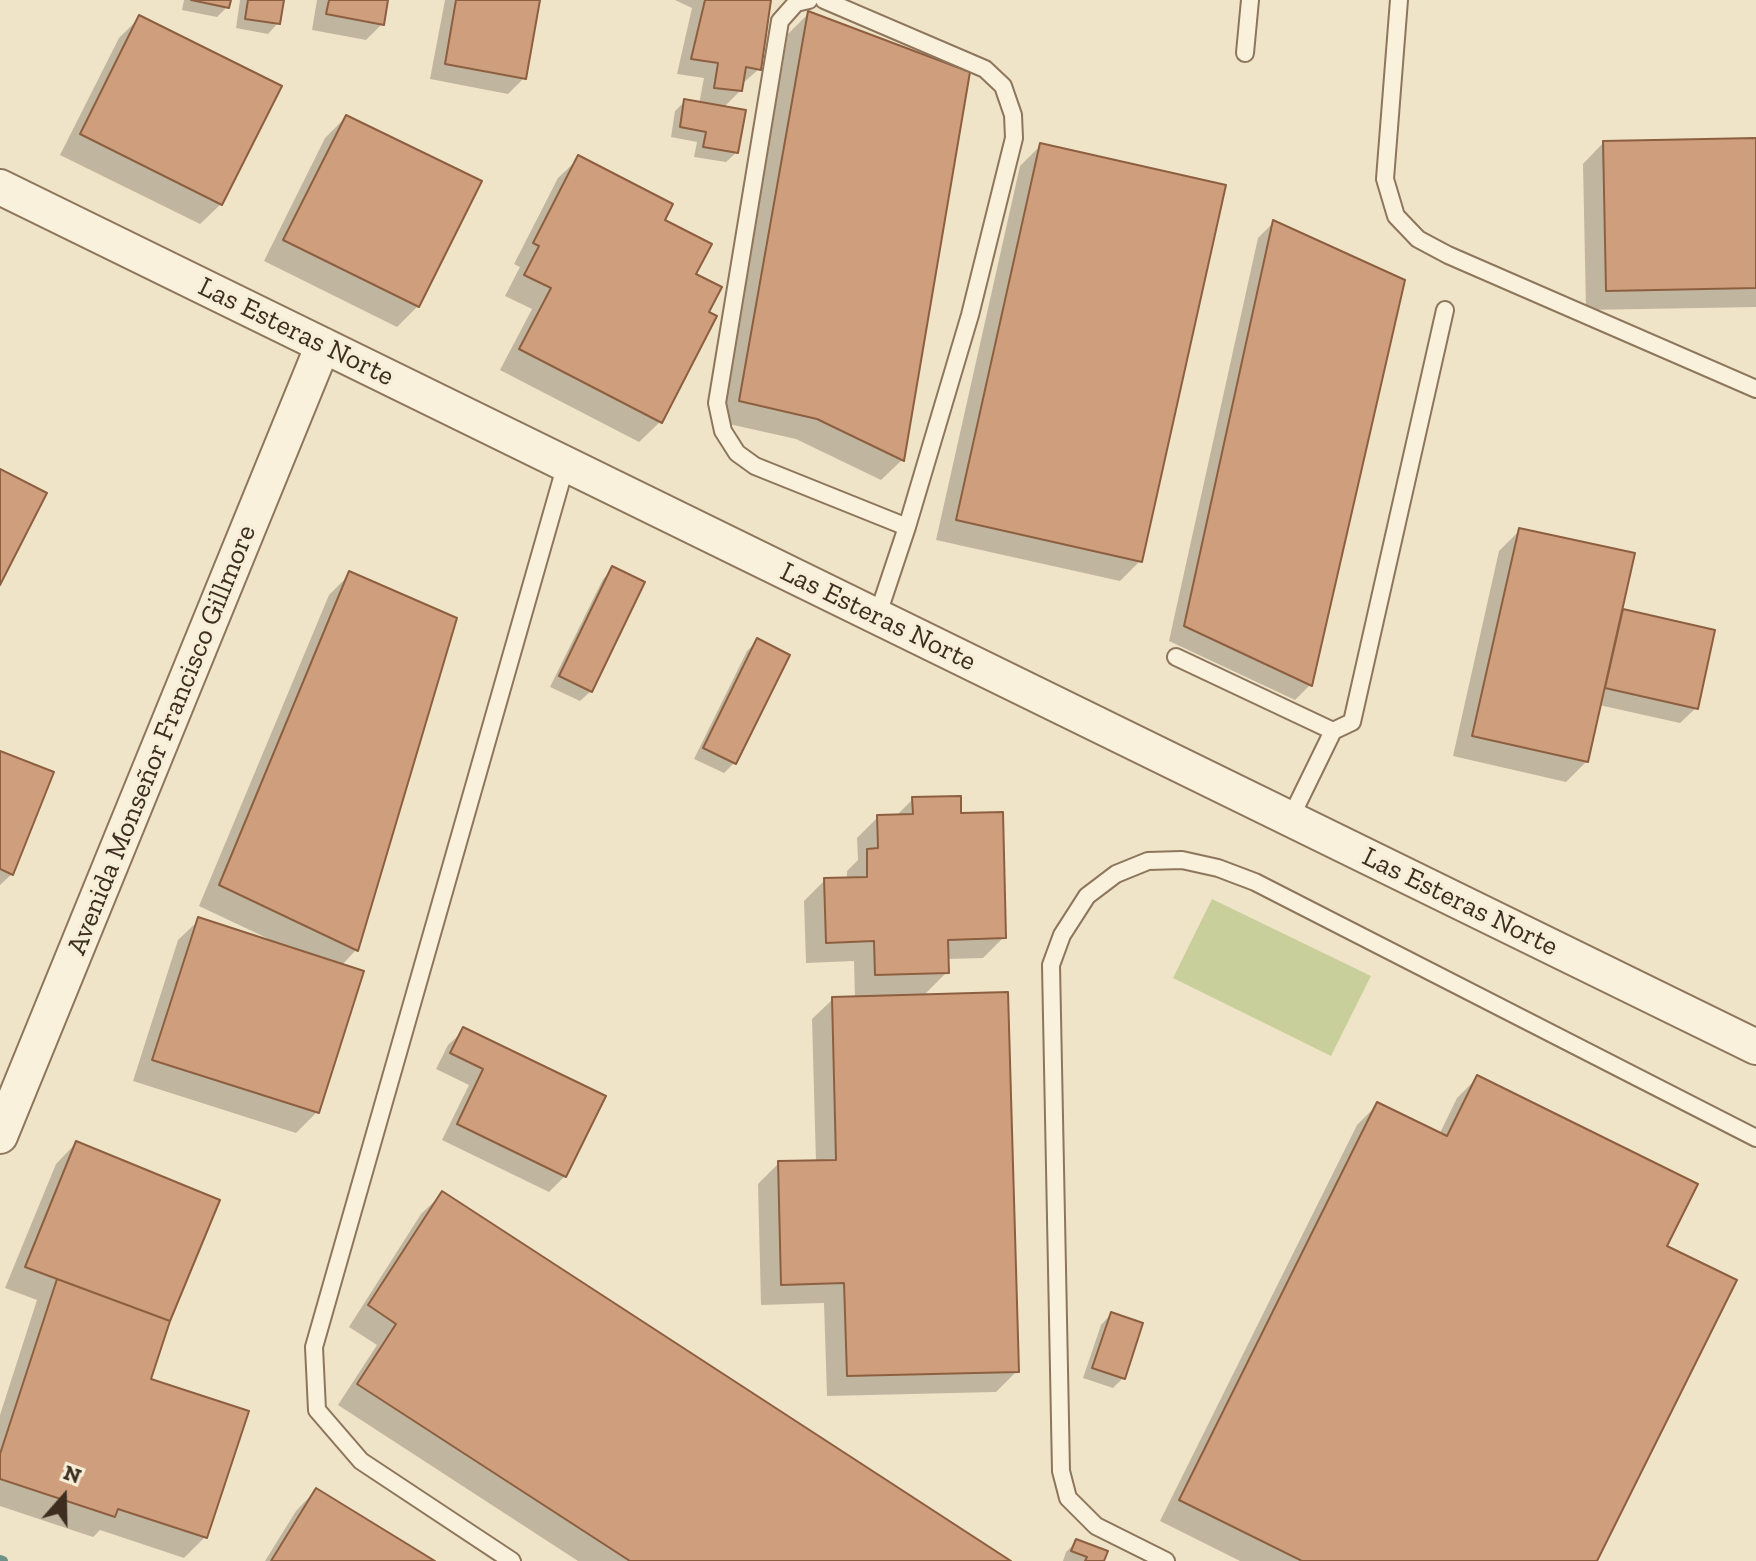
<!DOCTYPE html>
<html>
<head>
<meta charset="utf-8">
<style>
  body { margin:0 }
  #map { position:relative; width:1756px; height:1561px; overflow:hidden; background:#f0e4c8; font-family:"Zilla Slab",serif }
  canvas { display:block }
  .north { position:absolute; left:24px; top:1457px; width:80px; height:80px; -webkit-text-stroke:6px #f7eed8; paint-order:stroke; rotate:20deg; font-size:22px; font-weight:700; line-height:32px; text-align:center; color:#3d2e20 }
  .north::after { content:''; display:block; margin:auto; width:28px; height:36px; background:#3d2e20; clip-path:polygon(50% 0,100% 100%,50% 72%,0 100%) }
</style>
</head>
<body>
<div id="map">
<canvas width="1756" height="1561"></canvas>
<div class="north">N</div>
</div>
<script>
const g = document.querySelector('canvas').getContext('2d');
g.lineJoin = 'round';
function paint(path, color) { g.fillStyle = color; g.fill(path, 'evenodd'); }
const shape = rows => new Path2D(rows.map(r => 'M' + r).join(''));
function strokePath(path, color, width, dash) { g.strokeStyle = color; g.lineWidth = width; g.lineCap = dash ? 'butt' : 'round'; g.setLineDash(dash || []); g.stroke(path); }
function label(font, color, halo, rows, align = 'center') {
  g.font = font + ' "Zilla Slab",serif'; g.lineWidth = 6; g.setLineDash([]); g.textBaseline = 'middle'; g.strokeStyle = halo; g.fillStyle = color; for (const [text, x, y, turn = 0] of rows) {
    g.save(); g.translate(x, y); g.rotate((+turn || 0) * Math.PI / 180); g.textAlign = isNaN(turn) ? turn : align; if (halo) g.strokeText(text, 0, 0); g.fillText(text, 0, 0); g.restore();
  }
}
paint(shape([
  [1212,899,1371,976,1331,1056,1173,978]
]), '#c9cf9b');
paint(shape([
  [184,0,228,0,227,7,217,17,182,10],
  [240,0,282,0,278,23,268,34,236,28],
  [317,0,386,0,382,24,366,40,312,30],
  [445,0,538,0,524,78,508,94,430,79],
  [675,0,769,0,759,69,742,84,741,90,723,108,737,152,726,162,694,157,697,142,671,137,675,111,685,101,699,104,704,78,677,74,692,8],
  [809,13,968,74,902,460,881,480,796,439,720,422,788,34],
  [140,17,221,204,200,224,60,155,119,38],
  [346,117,418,306,397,327,264,261,325,138],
  [1756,140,1756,307,1586,310,1583,164,1603,143],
  [1041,145,1140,561,1120,581,936,540,1020,166],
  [579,158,694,275,660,422,639,442,500,370,532,309,505,296,520,267,514,264,558,178],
  [1274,222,1310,685,1295,700,1169,641,1258,238],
  [1520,530,1619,616,1623,612,1696,708,1680,723,1599,705,1587,761,1566,782,1453,756,1499,551],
  [613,569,591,691,580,701,550,687,603,579],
  [350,574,455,619,356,950,341,966,317,1112,296,1133,133,1081,178,940,199,920,272,943,273,941,199,906,329,595],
  [757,641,787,655,734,763,724,773,694,759,747,651],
  [0,753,12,874,0,885],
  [913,799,959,815,1004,937,983,958,947,959,947,972,923,996,1017,1371,996,1392,827,1396,824,1303,761,1305,758,1184,779,1163,816,1162,812,1019,833,999,855,998,854,961,806,963,804,901,825,880,847,880,847,871,858,860,857,838,878,817,895,817],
  [464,1030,565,1176,549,1192,442,1140,469,1085,436,1069,448,1045],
  [1478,1077,1665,1246,1595,1561,1240,1561,1160,1521,1357,1125,1378,1104,1439,1135,1457,1098],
  [76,1143,217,1201,168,1320,148,1380,205,1537,184,1558,100,1530,93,1537,0,1506,0,1415,37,1300,5,1288,56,1164],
  [442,1194,1007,1561,578,1561,338,1405,377,1345,349,1327,421,1214],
  [1111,1314,1124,1377,1113,1388,1083,1378,1101,1325],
  [316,1490,431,1561,265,1561,296,1511],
  [1076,1542,1102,1561,1063,1561,1066,1552]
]), '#0003');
strokePath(shape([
  [0,1560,3,1561]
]), '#6f938a', 10);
const building = shape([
  [191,0,231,0,229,8,191,0],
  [248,0,284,0,280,24,245,19,248,0],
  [329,0,388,0,384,25,326,14,329,0],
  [456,0,540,0,526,79,445,64,456,0],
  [705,0,771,0,761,70,746,67,742,91,714,88,718,63,691,59,705,0],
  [808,11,970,72,904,461,817,419,739,401,808,11],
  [139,15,282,86,222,205,80,134,139,15],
  [684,99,746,110,738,153,703,147,706,132,680,127,684,99],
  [346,115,482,181,419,307,283,240,346,115],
  [1756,138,1756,288,1606,291,1603,141,1756,138],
  [1040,143,1226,185,1142,562,956,520,1040,143],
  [578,155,673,204,665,220,712,244,696,274,722,287,709,312,717,316,662,423,519,349,551,288,524,275,539,246,533,243,578,155],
  [1273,220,1405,280,1312,686,1184,626,1273,220],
  [0,469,47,493,0,585,0,469],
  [1519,528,1635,553,1588,762,1472,736,1519,528],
  [612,566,645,582,592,692,559,676,612,566],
  [349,571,457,618,358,951,219,885,349,571],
  [1623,609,1715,630,1698,709,1605,688,1623,609],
  [757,638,790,655,736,764,703,748,757,638],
  [0,751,54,772,13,875,0,869,0,751],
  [961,796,961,813,1003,812,1006,938,948,940,949,973,875,975,874,941,826,943,824,878,867,877,867,849,878,848,877,815,913,814,912,797,961,796],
  [198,917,364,971,319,1113,152,1060,198,917],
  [1008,992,1019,1372,847,1376,844,1283,781,1285,778,1161,836,1160,832,997,1008,992],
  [463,1027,606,1096,566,1177,457,1124,483,1069,450,1053,463,1027],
  [1477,1075,1698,1184,1667,1246,1737,1280,1597,1561,1302,1561,1179,1500,1377,1102,1447,1136,1477,1075],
  [76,1141,220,1200,170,1321,25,1267,76,1141],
  [442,1191,1011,1561,630,1561,357,1384,396,1324,368,1305,442,1191],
  [57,1279,170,1321,151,1379,249,1411,207,1538,118,1509,115,1517,0,1479,0,1454,57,1279],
  [1111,1312,1143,1323,1125,1379,1092,1368,1111,1312],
  [316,1488,435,1561,271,1561,316,1488],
  [1076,1539,1108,1551,1104,1561,1085,1561,1087,1557,1071,1551,1076,1539]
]);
paint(building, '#cf9f7d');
strokePath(building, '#8d5f41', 2);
const service = shape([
  [809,0,796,3,780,21,717,403,723,431,737,453,755,466,907,527],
  [824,0,985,69,1003,86,1013,115,1014,138,970,315,907,527,877,617],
  [1399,0,1385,179,1396,216,1418,239,1448,255,1756,389],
  [1245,53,1250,0],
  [1176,657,1333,731],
  [1290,819,1333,731,1352,722,1445,310],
  [512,1561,361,1461,317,1410,314,1347,566,464],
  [1166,1561,1096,1526,1068,1498,1061,1471,1051,965,1062,935,1087,896,1116,874,1148,861,1182,860,1218,868,1255,882,1756,1138]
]);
const minor = shape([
  [0,187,1756,1047],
  [0,1136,323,345]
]);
strokePath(service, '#8d765c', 20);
strokePath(minor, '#8d765c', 38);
strokePath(service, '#faf1dc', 16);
strokePath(minor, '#faf1dc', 34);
label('28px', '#3d2e20', '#f7eed8', [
  ["Las Esteras Norte",296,332,26],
  ["Las Esteras Norte",878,617,26],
  ["Avenida Monseñor Francisco Gillmore",162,740,-68],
  ["Las Esteras Norte",1460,902,26]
]);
</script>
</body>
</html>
